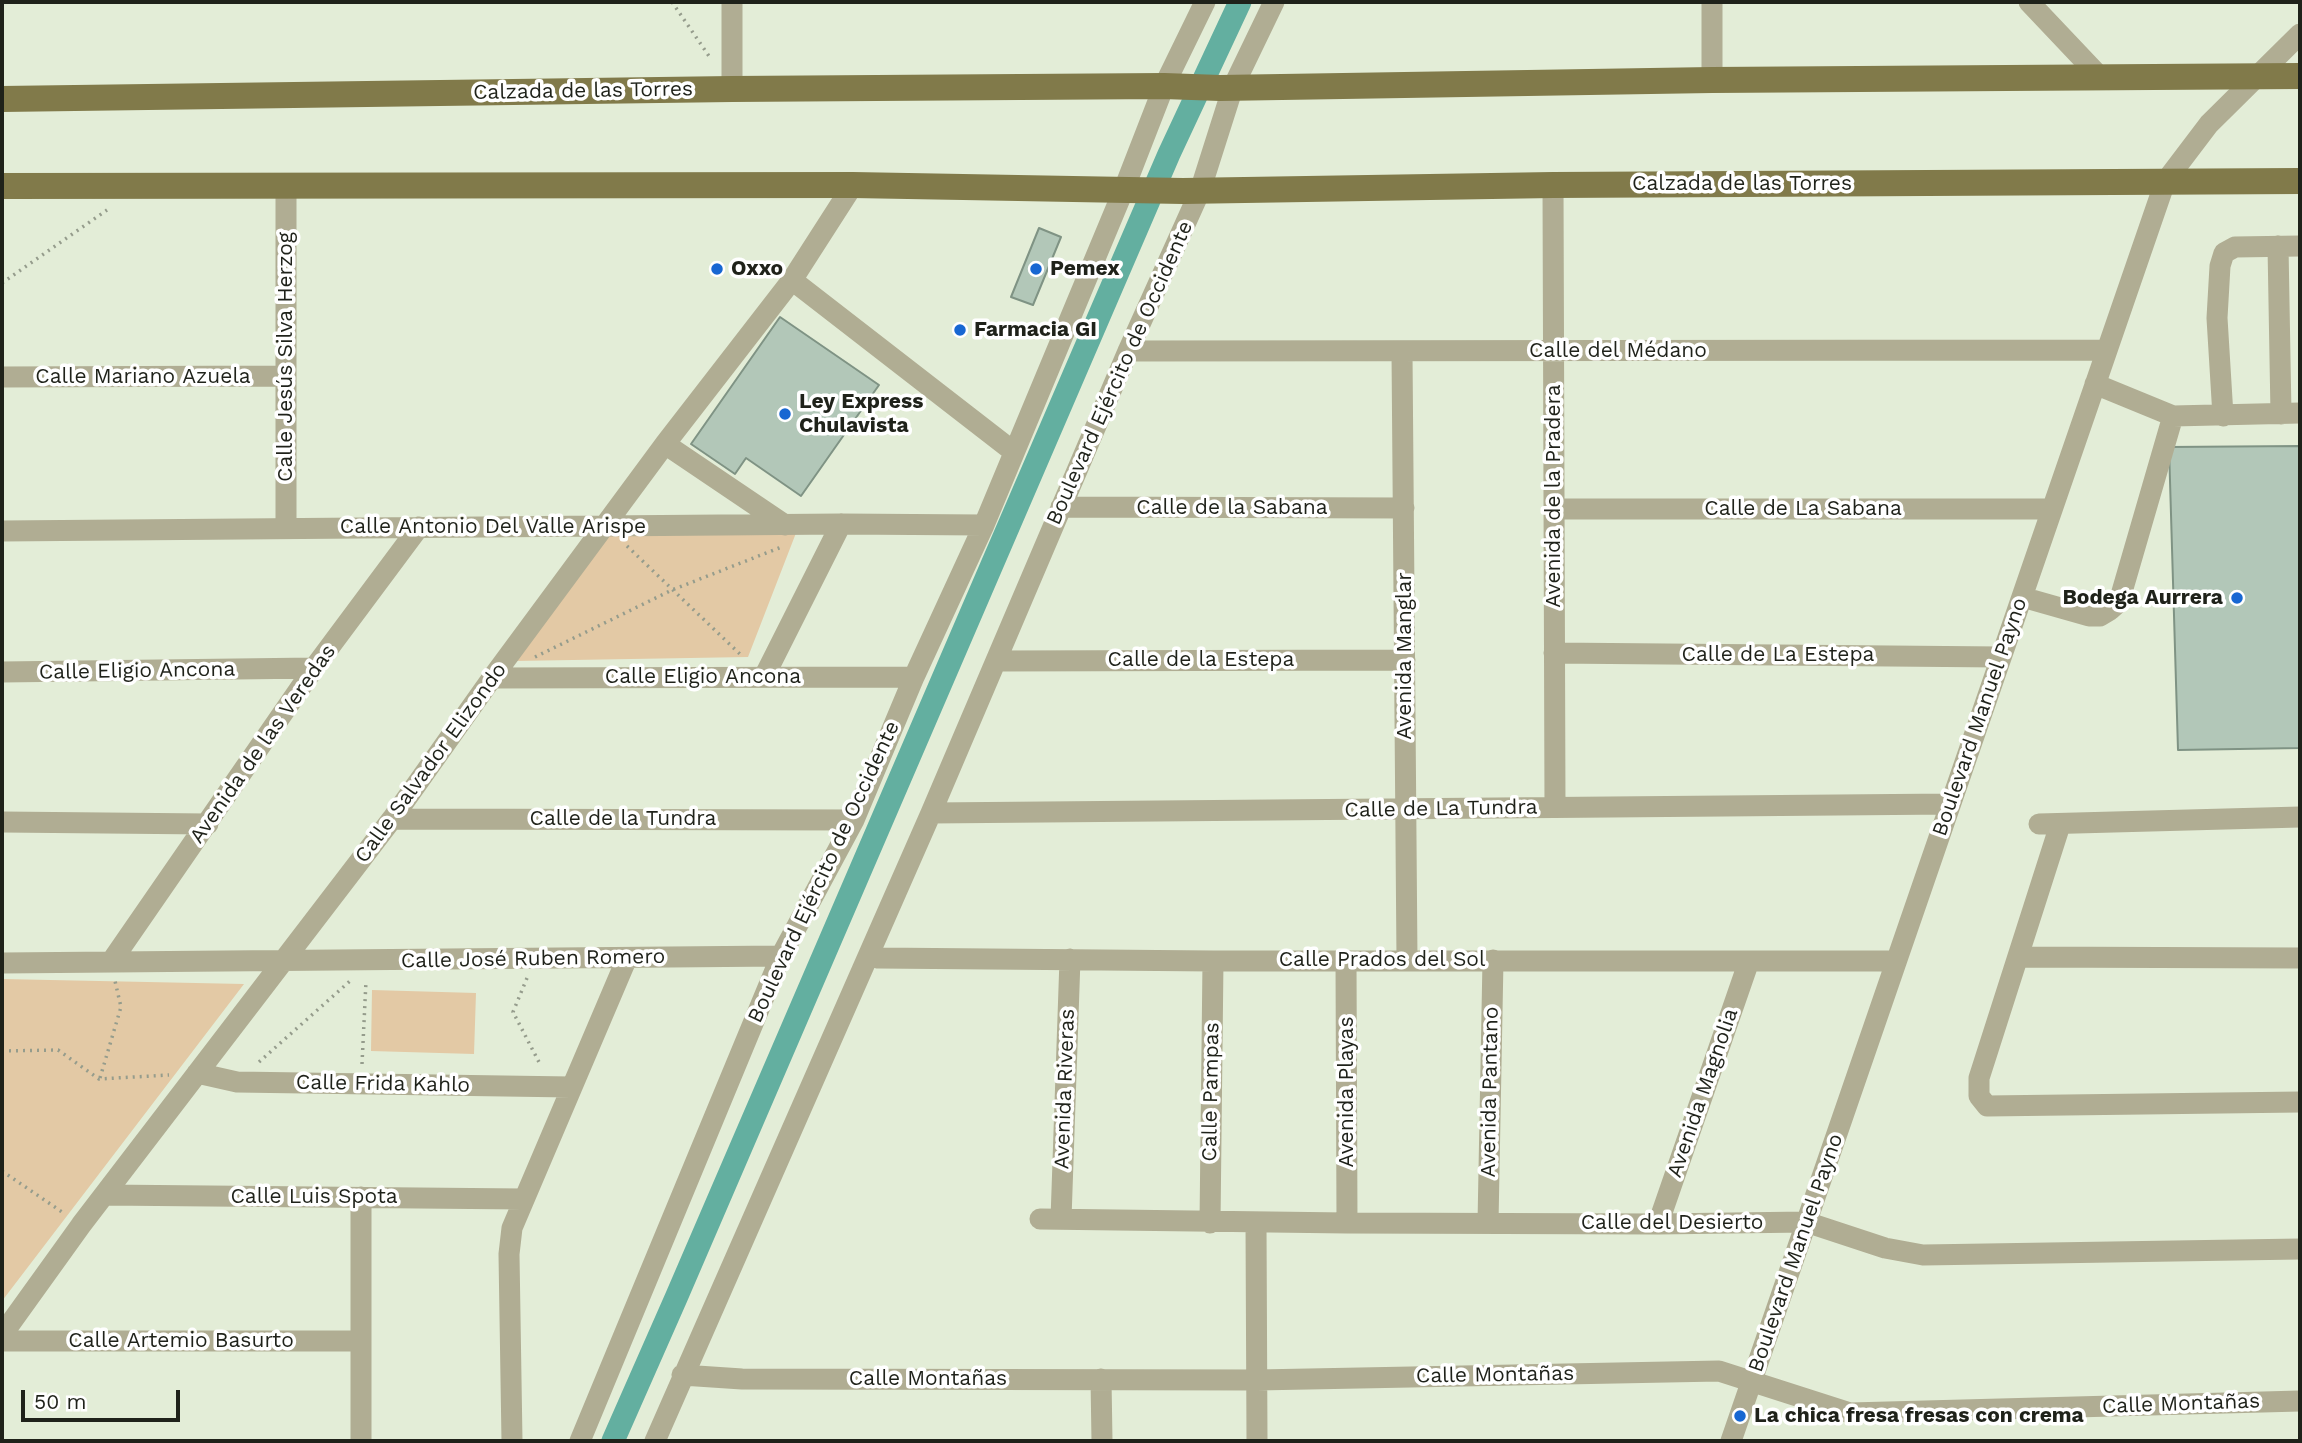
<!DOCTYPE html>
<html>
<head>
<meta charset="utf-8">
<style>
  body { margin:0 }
  #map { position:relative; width:2302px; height:1443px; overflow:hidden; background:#e3edd7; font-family:"Work Sans",sans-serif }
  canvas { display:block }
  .frame { position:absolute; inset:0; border:4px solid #1f221a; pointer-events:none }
  .scale { position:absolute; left:21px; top:1390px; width:159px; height:32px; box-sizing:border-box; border:4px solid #1f221a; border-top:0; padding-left:9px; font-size:21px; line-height:24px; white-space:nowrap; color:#1f221a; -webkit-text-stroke:5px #fff; paint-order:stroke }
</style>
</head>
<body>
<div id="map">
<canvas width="2302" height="1443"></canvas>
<div class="frame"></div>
<div class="scale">50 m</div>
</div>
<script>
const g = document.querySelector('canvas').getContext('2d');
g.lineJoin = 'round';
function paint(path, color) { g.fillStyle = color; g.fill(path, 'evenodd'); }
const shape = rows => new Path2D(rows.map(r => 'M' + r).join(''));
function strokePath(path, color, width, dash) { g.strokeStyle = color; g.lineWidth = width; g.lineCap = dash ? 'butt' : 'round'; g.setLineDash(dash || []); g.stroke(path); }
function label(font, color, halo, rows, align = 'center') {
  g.font = font + ' "Work Sans",sans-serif'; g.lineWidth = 7; g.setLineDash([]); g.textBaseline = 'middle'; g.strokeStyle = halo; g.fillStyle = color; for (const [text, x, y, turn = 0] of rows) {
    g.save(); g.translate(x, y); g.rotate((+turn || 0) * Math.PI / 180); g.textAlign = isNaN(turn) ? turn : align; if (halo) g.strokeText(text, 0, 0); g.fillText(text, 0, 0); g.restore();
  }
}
paint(shape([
  [796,533,748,657,514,661,604,536],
  [2,979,244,984,2,1301],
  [372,990,476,993,474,1054,371,1051]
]), '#e3c9a5');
strokePath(shape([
  [613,1441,676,1298,1169,154,1240,2]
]), '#63afa0', 23);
const building = shape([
  [1039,228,1061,237,1033,305,1011,297,1039,228],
  [780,317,879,385,801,496,746,458,735,474,691,444,780,317],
  [2300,446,2300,748,2178,750,2169,447,2300,446]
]);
paint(building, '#b2c7b8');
strokePath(building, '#7f9384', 2);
strokePath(shape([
  [672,2,711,59],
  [2,283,107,210],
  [627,546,743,657],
  [535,657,672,590,784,546],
  [527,978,513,1012,541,1066],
  [2,1051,58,1050,99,1079,169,1075],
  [259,1062,350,981],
  [362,1064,366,981],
  [100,1078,121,1007,115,981],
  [2,1171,65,1214]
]), '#959c8c', 3.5, [2, 5]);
strokePath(shape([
  [732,2,732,89],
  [2029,2,2100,77],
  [1712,80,1712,2],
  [286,185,286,528],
  [1553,185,1555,807],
  [2278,246,2281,414],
  [792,280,1014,452],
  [1128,351,2107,350],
  [1402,352,1407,959],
  [2,377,285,376],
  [2095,384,2173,416],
  [2223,416,2217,318,2220,266,2224,253,2235,247,2300,246],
  [665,444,785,525],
  [1061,507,1404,508],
  [1554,509,2052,509],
  [2,531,841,524,984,525],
  [2022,597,2089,616,2100,616,2110,610,2119,602,2173,416,2300,413],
  [1554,653,2001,657],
  [997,661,1405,660],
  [2,672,314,668],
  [764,677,841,524],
  [492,678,914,677],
  [931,813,1950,804],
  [392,819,854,820],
  [2,822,208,824],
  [2039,824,2300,817],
  [2060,825,1979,1078,1979,1096,1987,1106,2300,1102],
  [869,955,878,958,1213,961,1896,961],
  [2018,957,2300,958],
  [1346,960,1347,1223],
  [111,962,314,668,419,527],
  [2,963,781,956],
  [197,1073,237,1082,571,1087],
  [105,1195,523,1199],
  [1040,1219,1347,1223,1658,1224,1806,1222,1885,1248,1923,1255,2300,1249],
  [1061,1219,1070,959],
  [1210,1223,1213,961],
  [1256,1223,1257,1441],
  [1488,1223,1493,960],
  [1658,1224,1749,961],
  [2,1335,81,1225,392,819,492,678,665,444,792,280,853,185],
  [2,1341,361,1341],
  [682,1375,742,1379,1257,1380,1719,1371,1850,1413,2300,1401],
  [1101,1379,1102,1441],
  [361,1441,361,1197],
  [512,1441,509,1254,512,1228,627,958],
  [580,1441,781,956,854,820,914,677,984,525,1124,189,1164,86,1205,2],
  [655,1441,931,813,1128,351,1200,191,1233,87,1274,2],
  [1731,1441,2165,182,2209,124,2300,34]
]), '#b0ad93', 21);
strokePath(shape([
  [2,99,732,89,1164,86,1220,88,1712,80,2300,76],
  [2,186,853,185,1183,191,1553,185,2300,181]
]), '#817a4a', 26);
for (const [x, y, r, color] of [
  [717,269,7,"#1767d2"],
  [1036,269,7,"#1767d2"],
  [960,330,7,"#1767d2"],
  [785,414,7,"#1767d2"],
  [2237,598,7,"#1767d2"],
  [1740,1416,7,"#1767d2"]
]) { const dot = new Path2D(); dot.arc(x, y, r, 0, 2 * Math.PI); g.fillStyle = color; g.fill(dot); strokePath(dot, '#fff', 2.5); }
label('21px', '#1f221a', '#fff', [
  ["Calzada de las Torres",583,91,-1],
  ["Calzada de las Torres",1742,184],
  ["Calle del Médano",1618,351],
  ["Calle Jesús Silva Herzog",286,357,-90],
  ["Boulevard Ejército de Occidente",1120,373,-66],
  ["Calle Mariano Azuela",143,377],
  ["Avenida de la Pradera",1554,496,-90],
  ["Calle de la Sabana",1232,508],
  ["Calle de La Sabana",1803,509],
  ["Calle Antonio Del Valle Arispe",493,527],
  ["Calle de La Estepa",1778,655],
  ["Avenida Manglar",1405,656,-90],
  ["Calle de la Estepa",1201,660],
  ["Calle Eligio Ancona",137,671,-1],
  ["Calle Eligio Ancona",703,677],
  ["Boulevard Manuel Payno",1980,717,-71],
  ["Avenida de las Veredas",263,744,-55],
  ["Calle Salvador Elizondo",431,763,-54],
  ["Calle de La Tundra",1441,809,-1],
  ["Calle de la Tundra",623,819],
  ["Boulevard Ejército de Occidente",824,872,-65],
  ["Calle José Ruben Romero",533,959,-1],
  ["Calle Prados del Sol",1382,960],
  ["Calle Frida Kahlo",383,1084,1],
  ["Avenida Riveras",1065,1089,-88],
  ["Calle Pampas",1211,1092,-89],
  ["Avenida Playas",1347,1092,-90],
  ["Avenida Pantano",1490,1092,-89],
  ["Avenida Magnolia",1703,1093,-71],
  ["Calle Luis Spota",314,1197],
  ["Calle del Desierto",1672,1223],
  ["Boulevard Manuel Payno",1796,1253,-71],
  ["Calle Artemio Basurto",181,1341],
  ["Calle Montañas",1495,1375,-1],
  ["Calle Montañas",928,1379],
  ["Calle Montañas",2181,1404,-2]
]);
label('bold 21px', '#1f221a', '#fff', [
  ["Oxxo",731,269],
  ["Pemex",1050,269],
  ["Farmacia GI",974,330],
  ["Ley Express",799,402],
  ["Chulavista",799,426],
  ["Bodega Aurrera",2223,598,"right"],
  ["La chica fresa fresas con crema",1754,1416]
], 'left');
</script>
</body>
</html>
